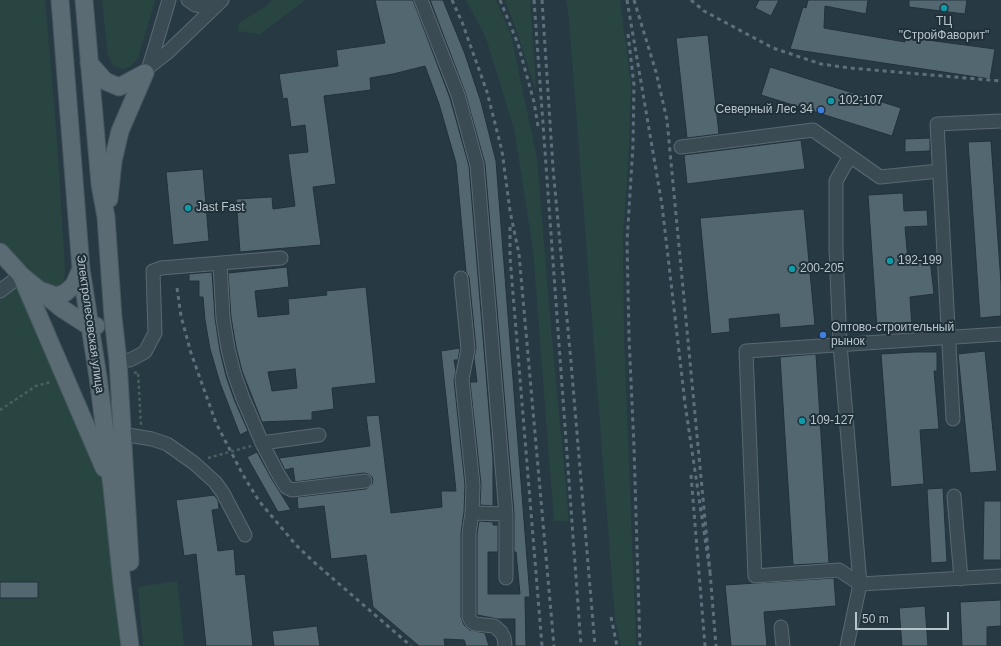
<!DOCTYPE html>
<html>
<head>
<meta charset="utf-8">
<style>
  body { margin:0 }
  #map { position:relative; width:1001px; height:646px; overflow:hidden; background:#273a44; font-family:Arial,sans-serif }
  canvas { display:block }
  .scale { position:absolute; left:855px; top:612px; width:94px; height:18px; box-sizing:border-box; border:2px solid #b9c5cd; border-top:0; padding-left:5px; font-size:12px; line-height:14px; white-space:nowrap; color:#b9c5cd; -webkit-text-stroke:3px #203039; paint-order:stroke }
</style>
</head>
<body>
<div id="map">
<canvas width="1001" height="646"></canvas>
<div class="scale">50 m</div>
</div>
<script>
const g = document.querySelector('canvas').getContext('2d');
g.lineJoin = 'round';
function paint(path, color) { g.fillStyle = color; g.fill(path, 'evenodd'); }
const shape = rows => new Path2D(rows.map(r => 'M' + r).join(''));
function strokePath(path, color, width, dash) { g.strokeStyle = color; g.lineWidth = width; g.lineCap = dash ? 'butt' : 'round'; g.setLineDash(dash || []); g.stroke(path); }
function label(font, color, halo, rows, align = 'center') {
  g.font = font + ' Arial,sans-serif'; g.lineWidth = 4; g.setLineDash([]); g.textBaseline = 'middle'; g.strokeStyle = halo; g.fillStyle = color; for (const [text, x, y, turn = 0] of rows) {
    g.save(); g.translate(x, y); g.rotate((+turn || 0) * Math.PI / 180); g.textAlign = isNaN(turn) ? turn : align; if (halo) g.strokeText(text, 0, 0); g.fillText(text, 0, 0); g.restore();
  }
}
paint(shape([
  [0,0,45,0,56,128,65,270,64,279,60,286,53,288,45,285,0,241],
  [102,0,155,0,138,58,131,66,123,69,113,65,108,55],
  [272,0,305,0,260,34,238,31,239,23,265,7],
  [466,0,496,0,511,35,537,159,550,318,569,521,554,521,533,249,514,128,486,38],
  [505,0,530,0,536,91,517,32],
  [566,0,620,0,631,85,629,144,623,238,624,338,636,646,621,646,615,619,569,18],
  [20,284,103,480,123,646,0,646,0,297],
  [177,581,184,646,143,646,138,587]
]), '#294542');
const building = shape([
  [375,0,413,0,450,98,469,166,493,459,493,506,480,505,481,484,470,382,477,382,474,358,476,348,469,277,466,272,456,163,439,104,425,66,393,74,370,78,371,90,324,96,336,184,313,187,321,245,240,252,236,199,272,197,273,209,295,206,288,154,308,152,305,125,291,127,287,98,283,99,279,74,338,66,336,50,385,43,375,0],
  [430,0,443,0,465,54,481,102,496,161,530,597,525,597,526,646,515,646,515,619,498,619,477,615,477,534,479,521,493,522,493,525,498,525,498,552,488,552,488,594,520,594,516,552,514,552,514,513,485,164,465,92,430,0],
  [759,0,779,0,771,16,755,8,759,0],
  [808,0,868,0,866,14,825,6,824,28,905,42,905,37,995,49,990,79,790,49,803,7,806,8,808,0],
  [909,0,967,0,965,14,909,7,909,0],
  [708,35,719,134,687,138,676,38,708,35],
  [770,67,901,108,892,136,761,95,770,67],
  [930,138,930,151,905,152,905,139,930,138],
  [801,140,805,169,687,184,684,155,801,140],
  [991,141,1001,283,1001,316,980,318,968,142,991,141],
  [203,169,209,241,173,245,166,172,203,169],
  [903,193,904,211,927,210,928,226,905,227,908,261,930,259,934,294,910,297,912,327,877,329,868,195,903,193],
  [804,209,815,325,780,328,779,314,729,319,730,332,711,334,700,218,804,209],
  [287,267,289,287,255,291,258,317,289,314,288,299,327,295,326,291,366,287,376,383,332,388,334,409,312,412,312,420,262,422,242,371,236,347,231,317,228,273,287,267],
  [295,369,297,388,272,391,268,372,295,369],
  [212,272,215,318,220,351,226,376,234,399,248,431,240,435,220,383,210,349,205,320,203,297,199,297,199,281,189,281,189,274,212,272],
  [460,348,458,360,454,360,456,371,454,380,465,485,464,512,461,533,461,617,464,625,470,630,485,633,489,646,466,646,464,640,444,639,445,646,419,646,373,607,366,555,331,559,324,506,298,509,297,497,366,489,372,484,373,480,372,477,368,474,364,473,295,482,293,468,285,470,279,458,370,446,366,416,379,415,391,513,442,507,441,491,456,491,441,351,460,348],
  [985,351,997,471,970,473,958,354,985,351],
  [914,352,937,352,937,371,934,371,939,429,920,430,924,484,891,487,881,354,914,352],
  [816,354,829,563,793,565,780,357,816,354],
  [257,452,270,476,291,510,278,512,247,457,257,452],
  [943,488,947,562,931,563,927,489,943,488],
  [214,495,218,500,219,509,212,510,218,551,234,549,236,575,245,574,253,646,206,646,196,554,184,556,176,500,214,495],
  [984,501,1001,501,1001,560,983,560,984,501],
  [834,578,836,606,764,612,767,646,731,646,725,585,834,578],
  [0,582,38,582,38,598,0,598,0,582],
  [1001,600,1001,626,987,627,987,646,962,646,960,602,1001,600],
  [925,606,928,646,902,646,899,608,925,606],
  [317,626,320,646,274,646,272,631,317,626]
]);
paint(building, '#536771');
strokePath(building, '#22323b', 1);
const minor = shape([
  [188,0,195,5,205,7,218,4],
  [421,0,458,95,477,165,506,514,506,578],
  [150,66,168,52,222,0],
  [149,67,169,0],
  [681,147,813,130,880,177,939,171],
  [220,264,223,318,228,349,234,373,242,396,262,443,277,472,286,487,292,490,365,481],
  [461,278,468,349,462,379,473,485,472,513],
  [0,291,21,275],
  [1001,334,746,351,755,576,839,570,860,584,1001,576],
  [118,361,130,360,145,352,155,333,153,271,161,268,281,258],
  [953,419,937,124,1001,121],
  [122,434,152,439,167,444,194,463,215,482,223,493,245,535],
  [262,443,319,435],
  [954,496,961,579],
  [781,627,783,646],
  [505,646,504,638,501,632,494,626,475,624,471,621,469,617,469,533,472,513,506,514],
  [847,646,860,584,840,344,836,250,836,181,850,156]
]);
const major = shape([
  [60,0,81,269,98,377,112,487,122,584,130,646],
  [84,0,100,184,106,217,113,317,118,361,130,562],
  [89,63,105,81,119,87,145,73],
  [109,199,113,161,120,131,145,73],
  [0,252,21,275,61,308,89,326,96,326],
  [21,275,104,468],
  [42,291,56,296,65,293,74,285,81,269]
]);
strokePath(minor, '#5a6871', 15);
strokePath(major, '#485760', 19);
strokePath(shape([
  [134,373,138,372,141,425],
  [0,410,36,386,51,382],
  [208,458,251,446]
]), '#47615e', 2.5, [3, 3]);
strokePath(minor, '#3b4b54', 13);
strokePath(major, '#5a6b73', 17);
strokePath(shape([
  [452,0,462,22,487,92,502,151,510,211,519,254,554,646],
  [500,0,518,44,534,102,538,126],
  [534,0,581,646],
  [542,0,553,168,571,362,595,646],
  [627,0,662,205,685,403],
  [634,0,656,72,667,120,710,572,684,397],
  [691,0,704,11,773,48,821,64,850,68,1001,81],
  [628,34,634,85,633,145,627,241,629,337,634,447,640,646],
  [510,227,510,257,542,646],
  [177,288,181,316,191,353,216,423,243,475,259,501,296,545,316,564,411,646],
  [691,475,705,646],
  [710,572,716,646],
  [611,617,617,646]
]), '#5e707b', 3, [4, 4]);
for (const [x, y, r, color] of [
  [944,8,4,"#0f9aa8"],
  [831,101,4,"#0f9aa8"],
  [821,110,4,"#3f7fe0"],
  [188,208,4,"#0f9aa8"],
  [890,261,4,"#0f9aa8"],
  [792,269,4,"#0f9aa8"],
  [823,335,4,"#3f7fe0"],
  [802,421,4,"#0f9aa8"]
]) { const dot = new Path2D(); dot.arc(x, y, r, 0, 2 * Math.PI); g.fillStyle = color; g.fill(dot); strokePath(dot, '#203039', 1.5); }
label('12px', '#b9c5cd', '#203039', [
  ["ТЦ",944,22,"center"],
  ["\"СтройФаворит\"",944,36,"center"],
  ["102-107",839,101],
  ["Северный Лес 34",813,110,"right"],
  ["Jast Fast",196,208],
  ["192-199",898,261],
  ["200-205",800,269],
  ["Оптово-строительный",831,328],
  ["рынок",831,342],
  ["109-127",810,421]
], 'left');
label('12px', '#b9c5cd', '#203039', [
  ["Электролесовская улица",90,324,82]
]);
</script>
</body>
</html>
